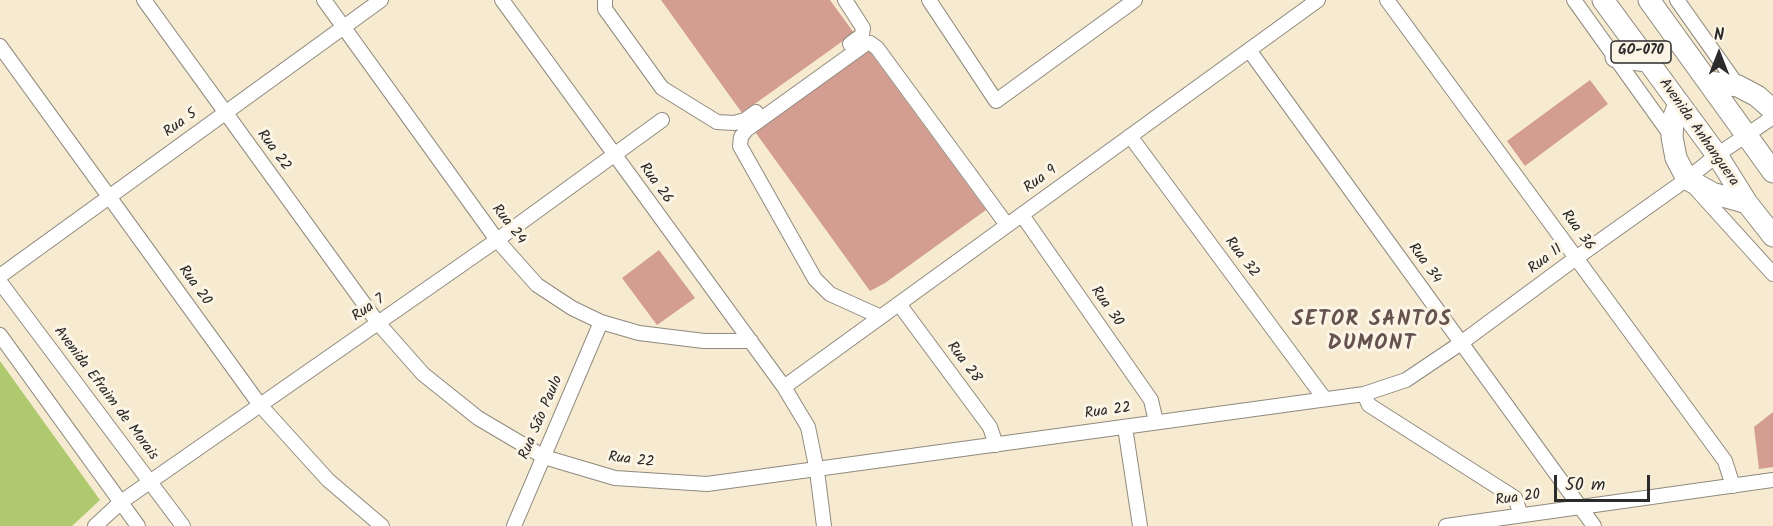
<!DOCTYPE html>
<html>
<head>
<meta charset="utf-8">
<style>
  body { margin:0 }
  #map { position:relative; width:1773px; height:526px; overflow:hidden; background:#f6ead1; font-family:Kalam,sans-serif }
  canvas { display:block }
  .north { position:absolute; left:1689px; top:24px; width:60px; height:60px; -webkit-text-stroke:4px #fcf5e5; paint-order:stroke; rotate:0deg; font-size:16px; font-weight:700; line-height:24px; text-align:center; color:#2b2b2b }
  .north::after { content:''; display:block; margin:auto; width:21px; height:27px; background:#2b2b2b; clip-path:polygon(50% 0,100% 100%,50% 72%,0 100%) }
  .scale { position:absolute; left:1554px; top:475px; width:96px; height:27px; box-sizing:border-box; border:3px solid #2b2b2b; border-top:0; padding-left:8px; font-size:18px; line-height:21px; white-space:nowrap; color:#2b2b2b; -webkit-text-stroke:4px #fcf5e5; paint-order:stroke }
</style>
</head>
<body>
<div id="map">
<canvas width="1773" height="526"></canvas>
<div class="north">N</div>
<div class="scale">50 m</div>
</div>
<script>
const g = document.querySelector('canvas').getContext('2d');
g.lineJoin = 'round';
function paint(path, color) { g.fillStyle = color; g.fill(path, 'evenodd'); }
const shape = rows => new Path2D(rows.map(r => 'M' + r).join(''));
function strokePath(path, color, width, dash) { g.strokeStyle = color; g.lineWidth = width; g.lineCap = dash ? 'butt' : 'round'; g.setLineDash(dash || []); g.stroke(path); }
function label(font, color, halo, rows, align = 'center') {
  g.font = font + ' Kalam,sans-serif'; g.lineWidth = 6; g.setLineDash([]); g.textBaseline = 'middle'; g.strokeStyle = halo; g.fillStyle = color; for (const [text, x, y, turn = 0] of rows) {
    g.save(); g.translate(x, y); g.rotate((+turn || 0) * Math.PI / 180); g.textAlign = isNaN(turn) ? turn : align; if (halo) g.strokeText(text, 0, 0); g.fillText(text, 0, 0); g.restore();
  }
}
paint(shape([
  [0,361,100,500,72,526,0,526]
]), '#afc96e');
paint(shape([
  [661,0,830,0,854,33,742,113],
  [867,48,986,210,885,283,870,291,753,129],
  [1590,80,1608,104,1525,166,1507,141],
  [659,250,695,298,657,325,622,278],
  [1773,412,1773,467,1759,469,1754,427]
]), '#d39d92');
const minor = shape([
  [144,0,378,323,423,374,478,418,544,457,615,478,707,484,1364,394,1406,380,1461,343,1576,258,1687,179,1717,155,1773,117],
  [324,0,497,240,537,285,572,308,601,322,639,333,704,341,751,341],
  [502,0,784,387,808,427,817,471,824,526],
  [605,0,605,9,662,88,717,122,734,123,745,120,756,112],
  [845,0,863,28,862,35,850,44],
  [929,0,996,101,1135,0],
  [1387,0,1725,461,1733,486],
  [1574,0,1672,137],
  [1677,0,1738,86],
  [0,46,260,405,328,480,382,526],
  [1249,50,1594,526],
  [1130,136,1324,398],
  [1697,190,1773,274],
  [1022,215,1151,400,1156,422],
  [0,276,381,0],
  [0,282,183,526],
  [899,304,990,427,996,445],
  [881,317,830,294,815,279,740,146,741,137,746,130,867,43,870,43,877,48,1007,225],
  [0,335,138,526],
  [784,387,1318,0],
  [1364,394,1369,405,1515,498,1521,515],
  [1125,427,1140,526],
  [95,526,121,502,497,240,662,120],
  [514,526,601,322],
  [1446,526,1773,480]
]);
const highway = shape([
  [1603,0,1717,155,1747,203,1773,236],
  [1649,0,1773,172],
  [1616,57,1647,61],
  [1709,82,1738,86,1757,96,1773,110],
  [1679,104,1673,119,1672,137,1676,158,1687,179,1712,193,1747,203]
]);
strokePath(minor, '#908a7e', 16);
strokePath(highway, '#908a7e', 23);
strokePath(minor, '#fff', 14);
strokePath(highway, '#fff', 21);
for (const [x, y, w] of [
  [1641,52,60]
]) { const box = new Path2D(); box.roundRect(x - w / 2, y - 11, w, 22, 4.5); g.fillStyle = '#fcf5e5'; g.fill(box); strokePath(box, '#2b2b2b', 1.5); }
label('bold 14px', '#2b2b2b', null, [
  ["GO-070",1641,52]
]);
label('15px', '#2b2b2b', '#fcf5e5', [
  ["Rua 5",181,124,-36],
  ["Avenida Anhanguera",1698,133,55],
  ["Rua 22",273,151,54],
  ["Rua 9",1041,180,-36],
  ["Rua 26",655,184,54],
  ["Rua 24",508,225,52],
  ["Rua 36",1577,231,54],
  ["Rua 32",1241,258,53],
  ["Rua 11",1546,260,-37],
  ["Rua 34",1424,264,54],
  ["Rua 20",194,286,54],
  ["Rua 30",1106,307,55],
  ["Rua 7",369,309,-35],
  ["Rua 28",963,363,53],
  ["Avenida Efraim de Morais",105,394,53],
  ["Rua 22",1108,412,-8],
  ["Rua São Paulo",542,418,-67],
  ["Rua 22",631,461,7],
  ["Rua 20",1518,499,-8]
]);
g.letterSpacing = '1.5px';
label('bold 21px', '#66534f', '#fcf5e5', [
  ["SETOR SANTOS",1372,321],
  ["DUMONT",1372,345]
]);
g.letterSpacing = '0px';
</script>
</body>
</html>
